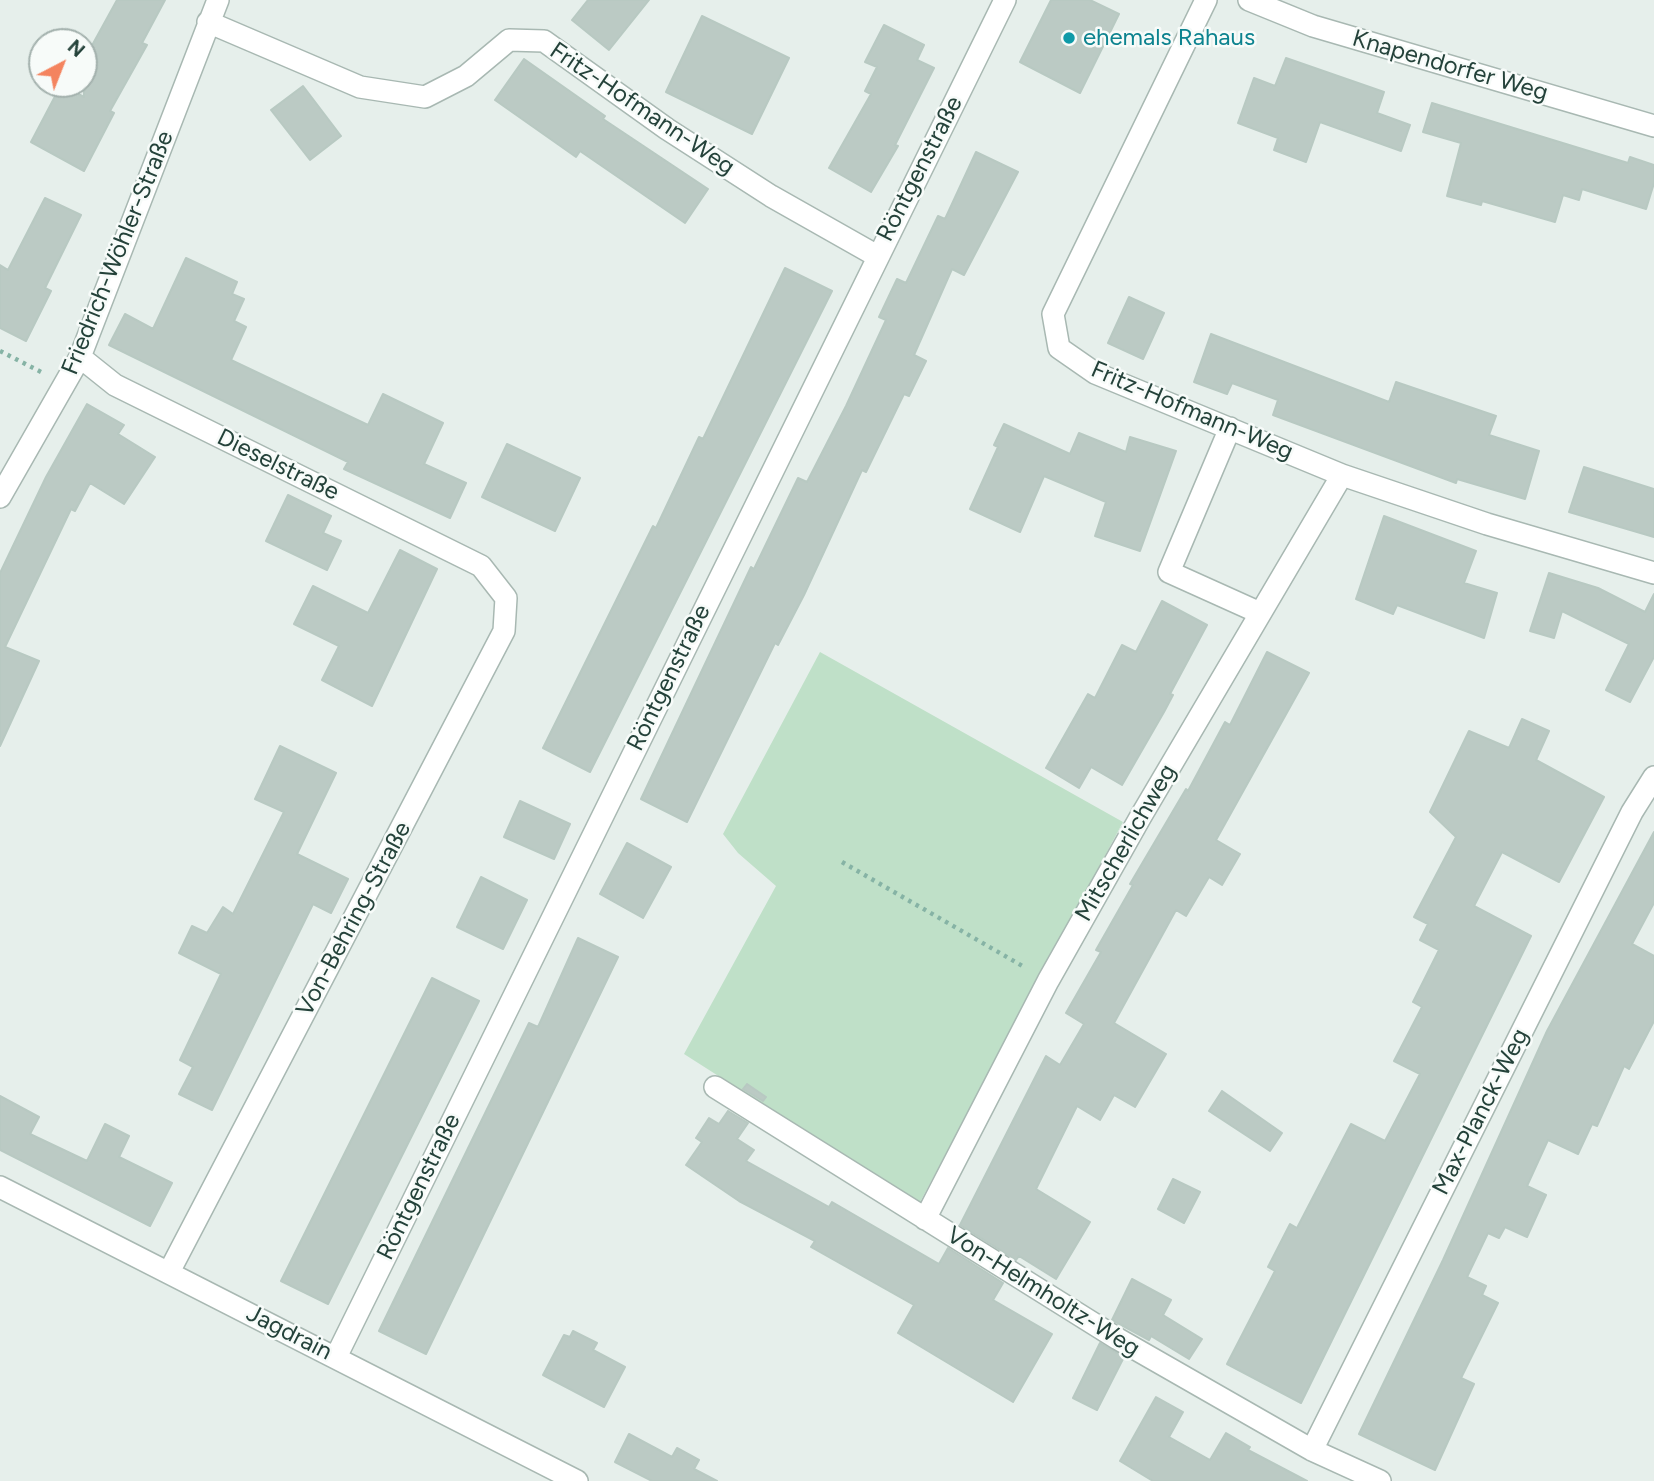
<!DOCTYPE html>
<html>
<head>
<meta charset="utf-8">
<style>
  body { margin:0 }
  #map { position:relative; width:1654px; height:1481px; overflow:hidden; background:#e6efeb; font-family:Figtree,sans-serif }
  canvas { display:block }
  .north { position:absolute; left:28px; top:28px; width:70px; height:70px; box-sizing:border-box; background:#f7fbf9; border:2px solid #a3b1ad; border-radius:50%; rotate:42deg; font-size:19px; font-weight:700; line-height:28px; text-align:center; color:#24423a }
  .north::after { content:''; display:block; margin:auto; width:24px; height:32px; background:#f4845f; clip-path:polygon(50% 0,100% 100%,50% 72%,0 100%) }
</style>
</head>
<body>
<div id="map">
<canvas width="1654" height="1481"></canvas>
<div class="north">N</div>
</div>
<script>
const g = document.querySelector('canvas').getContext('2d');
g.lineJoin = 'round';
function paint(path, color) { g.fillStyle = color; g.fill(path, 'evenodd'); }
const shape = rows => new Path2D(rows.map(r => 'M' + r).join(''));
function strokePath(path, color, width, dash) { g.strokeStyle = color; g.lineWidth = width; g.lineCap = dash ? 'butt' : 'round'; g.setLineDash(dash || []); g.stroke(path); }
function label(font, color, halo, rows, align = 'center') {
  g.font = font + ' Figtree,sans-serif'; g.lineWidth = 5; g.setLineDash([]); g.textBaseline = 'middle'; g.strokeStyle = halo; g.fillStyle = color; for (const [text, x, y, turn = 0] of rows) {
    g.save(); g.translate(x, y); g.rotate((+turn || 0) * Math.PI / 180); g.textAlign = isNaN(turn) ? turn : align; if (halo) g.strokeText(text, 0, 0); g.fillText(text, 0, 0); g.restore();
  }
}
paint(shape([
  [820,652,1123,822,919,1204,684,1054,776,886,738,853,723,834]
]), '#bfe0c8');
const building = shape([
  [117,0,165,0,142,43,147,45,110,111,114,113,84,171,31,142,61,85,84,97,84,60,117,0],
  [588,0,649,0,609,50,572,20,588,0],
  [1051,0,1090,0,1119,14,1080,93,1020,62,1051,0],
  [702,16,789,58,752,134,666,92,702,16],
  [884,25,924,45,917,60,934,68,895,145,898,146,871,192,829,168,871,94,865,91,877,67,865,62,884,25],
  [1286,58,1384,92,1377,113,1410,125,1401,151,1320,122,1306,162,1274,150,1278,138,1238,123,1254,78,1275,86,1286,58],
  [524,59,605,116,603,119,708,189,685,223,580,151,576,157,495,100,524,59],
  [303,86,341,136,310,160,271,110,303,86],
  [1432,103,1628,163,1630,157,1654,165,1654,183,1646,209,1582,189,1579,200,1563,195,1555,222,1482,201,1481,205,1447,196,1461,143,1423,132,1432,103],
  [976,152,1018,172,964,275,952,269,914,355,926,361,909,396,904,394,866,472,862,470,804,595,778,645,775,643,687,822,641,799,751,567,754,569,798,478,807,482,846,406,886,320,879,317,897,279,906,283,938,216,945,219,976,152],
  [45,198,81,215,45,288,51,291,26,341,0,328,0,265,8,270,45,198],
  [186,258,237,282,232,294,244,299,234,321,246,327,231,360,368,425,383,394,443,423,424,464,466,483,450,518,344,469,348,462,109,345,125,314,153,329,186,258],
  [785,268,832,291,590,772,543,748,653,526,656,528,699,437,703,439,785,268],
  [1129,297,1164,313,1143,359,1108,343,1129,297],
  [1211,334,1389,402,1396,382,1496,416,1489,435,1539,451,1525,499,1457,479,1456,483,1273,415,1278,400,1232,383,1227,394,1194,382,1211,334],
  [87,404,124,425,118,434,155,457,124,504,90,483,75,511,71,509,5,647,39,661,0,746,0,573,46,477,87,404],
  [1004,424,1070,454,1079,433,1126,452,1130,437,1176,451,1140,551,1095,536,1106,502,1044,476,1020,532,970,509,998,447,994,445,1004,424],
  [507,444,580,478,555,531,482,497,507,444],
  [1584,467,1654,489,1654,537,1569,512,1584,467],
  [288,495,331,516,323,533,341,541,327,570,266,541,288,495],
  [1384,516,1476,551,1464,583,1497,593,1484,638,1397,605,1393,614,1356,599,1384,516],
  [400,550,437,569,372,706,322,680,339,646,294,624,313,586,368,613,400,550],
  [1549,573,1598,588,1645,612,1654,594,1654,657,1630,702,1606,690,1629,644,1562,611,1554,638,1530,631,1549,573],
  [1162,601,1207,625,1170,694,1173,695,1164,712,1122,785,1091,767,1079,788,1046,768,1088,694,1095,698,1122,645,1136,652,1162,601],
  [1267,652,1309,673,1216,840,1240,854,1222,885,1209,877,1186,916,1176,910,1114,1023,1166,1054,1135,1107,1114,1095,1100,1120,1077,1106,1036,1189,1090,1222,1056,1279,1019,1256,1016,1260,960,1225,1046,1056,1060,1065,1084,1024,1066,1013,1101,952,1096,950,1133,885,1130,884,1186,789,1188,791,1225,722,1230,725,1267,652],
  [1522,719,1549,731,1536,760,1604,797,1559,882,1502,852,1474,906,1531,936,1301,1403,1227,1364,1275,1271,1268,1267,1290,1224,1297,1228,1351,1124,1385,1141,1420,1074,1394,1061,1422,1007,1413,1002,1439,950,1420,940,1428,924,1414,917,1456,837,1430,812,1469,731,1509,748,1522,719],
  [280,746,336,773,297,854,348,879,331,913,313,904,212,1110,179,1094,193,1067,180,1060,221,974,179,953,192,926,207,933,223,907,233,914,284,812,255,799,280,746],
  [520,801,570,824,554,859,504,837,520,801],
  [1654,832,1654,903,1632,944,1654,956,1654,1021,1629,1069,1624,1066,1597,1126,1592,1124,1578,1154,1548,1140,1527,1186,1546,1195,1527,1237,1505,1227,1499,1238,1488,1233,1467,1277,1486,1286,1482,1295,1498,1303,1461,1378,1474,1384,1435,1470,1359,1434,1443,1260,1547,1031,1654,832],
  [627,843,671,867,643,918,600,894,627,843],
  [481,877,527,900,503,949,457,927,481,877],
  [578,938,618,957,426,1354,379,1331,529,1023,538,1027,578,938],
  [432,978,479,1001,328,1304,281,1281,432,978],
  [747,1084,766,1097,763,1101,743,1089,747,1084],
  [1222,1091,1282,1133,1270,1151,1209,1111,1222,1091],
  [0,1096,39,1117,30,1134,87,1161,105,1124,129,1136,119,1157,172,1183,150,1226,0,1150,0,1096],
  [728,1111,748,1123,737,1139,754,1150,746,1161,829,1207,832,1202,939,1264,948,1248,1003,1283,993,1300,1052,1334,1013,1402,898,1333,914,1305,811,1247,815,1241,739,1201,686,1165,702,1142,696,1138,709,1118,719,1124,728,1111],
  [1173,1179,1200,1192,1184,1223,1158,1209,1173,1179],
  [1132,1279,1171,1300,1163,1315,1202,1339,1189,1359,1151,1336,1149,1340,1112,1320,1132,1279],
  [573,1331,597,1343,593,1350,625,1367,604,1407,543,1375,564,1335,570,1337,573,1331],
  [1100,1343,1124,1357,1097,1410,1073,1398,1100,1343],
  [1156,1397,1183,1412,1169,1437,1210,1460,1226,1433,1250,1447,1248,1450,1307,1481,1153,1481,1120,1461,1156,1397],
  [629,1434,672,1457,677,1448,699,1460,694,1469,717,1481,652,1481,615,1462,629,1434]
]);
paint(building, '#bbcac4');
strokePath(building, '#b8c9c2', 2);
const minor = shape([
  [1206,0,1053,314,1059,348,1095,373,1342,475,1487,524,1654,573],
  [1249,0,1313,26,1654,126],
  [208,22,360,87,425,97,466,76,509,40,544,41,667,129,771,196,877,256],
  [80,357,115,385,481,566,506,598,504,631,169,1272],
  [1230,428,1169,572,1260,613],
  [0,497,80,357,218,0],
  [715,1087,1118,1339,1312,1450,1380,1481],
  [0,1187,577,1481],
  [925,1219,1048,981,1141,816,1342,475],
  [336,1357,1005,0],
  [1312,1450,1632,812,1654,777]
]);
strokePath(minor, '#a8b8b2', 24);
strokePath(shape([
  [0,351,43,373],
  [842,862,1026,968]
]), '#86b3a5', 4.5, [3.5, 5]);
strokePath(minor, '#fff', 21);
for (const [x, y, r, color] of [
  [1069,38,7,"#0f9aa8"]
]) { const dot = new Path2D(); dot.arc(x, y, r, 0, 2 * Math.PI); g.fillStyle = color; g.fill(dot); strokePath(dot, '#f7fbf9', 2.5); }
label('24px', '#0d838f', '#f7fbf9', [
  ["ehemals Rahaus",1083,38]
], 'left');
label('24px', '#24423a', '#f7fbf9', [
  ["Knapendorfer Weg",1450,66,16],
  ["Fritz-Hofmann-Weg",642,109,34],
  ["Röntgenstraße",920,169,-63],
  ["Friedrich-Wöhler-Straße",118,253,-68],
  ["Fritz-Hofmann-Weg",1192,411,23],
  ["Dieselstraße",278,465,26],
  ["Röntgenstraße",669,678,-64],
  ["Mitscherlichweg",1126,843,-60],
  ["Von-Behring-Straße",354,919,-62],
  ["Max-Planck-Weg",1481,1112,-63],
  ["Röntgenstraße",419,1187,-64],
  ["Von-Helmholtz-Weg",1043,1292,32],
  ["Jagdrain",289,1333,27]
]);
</script>
</body>
</html>
